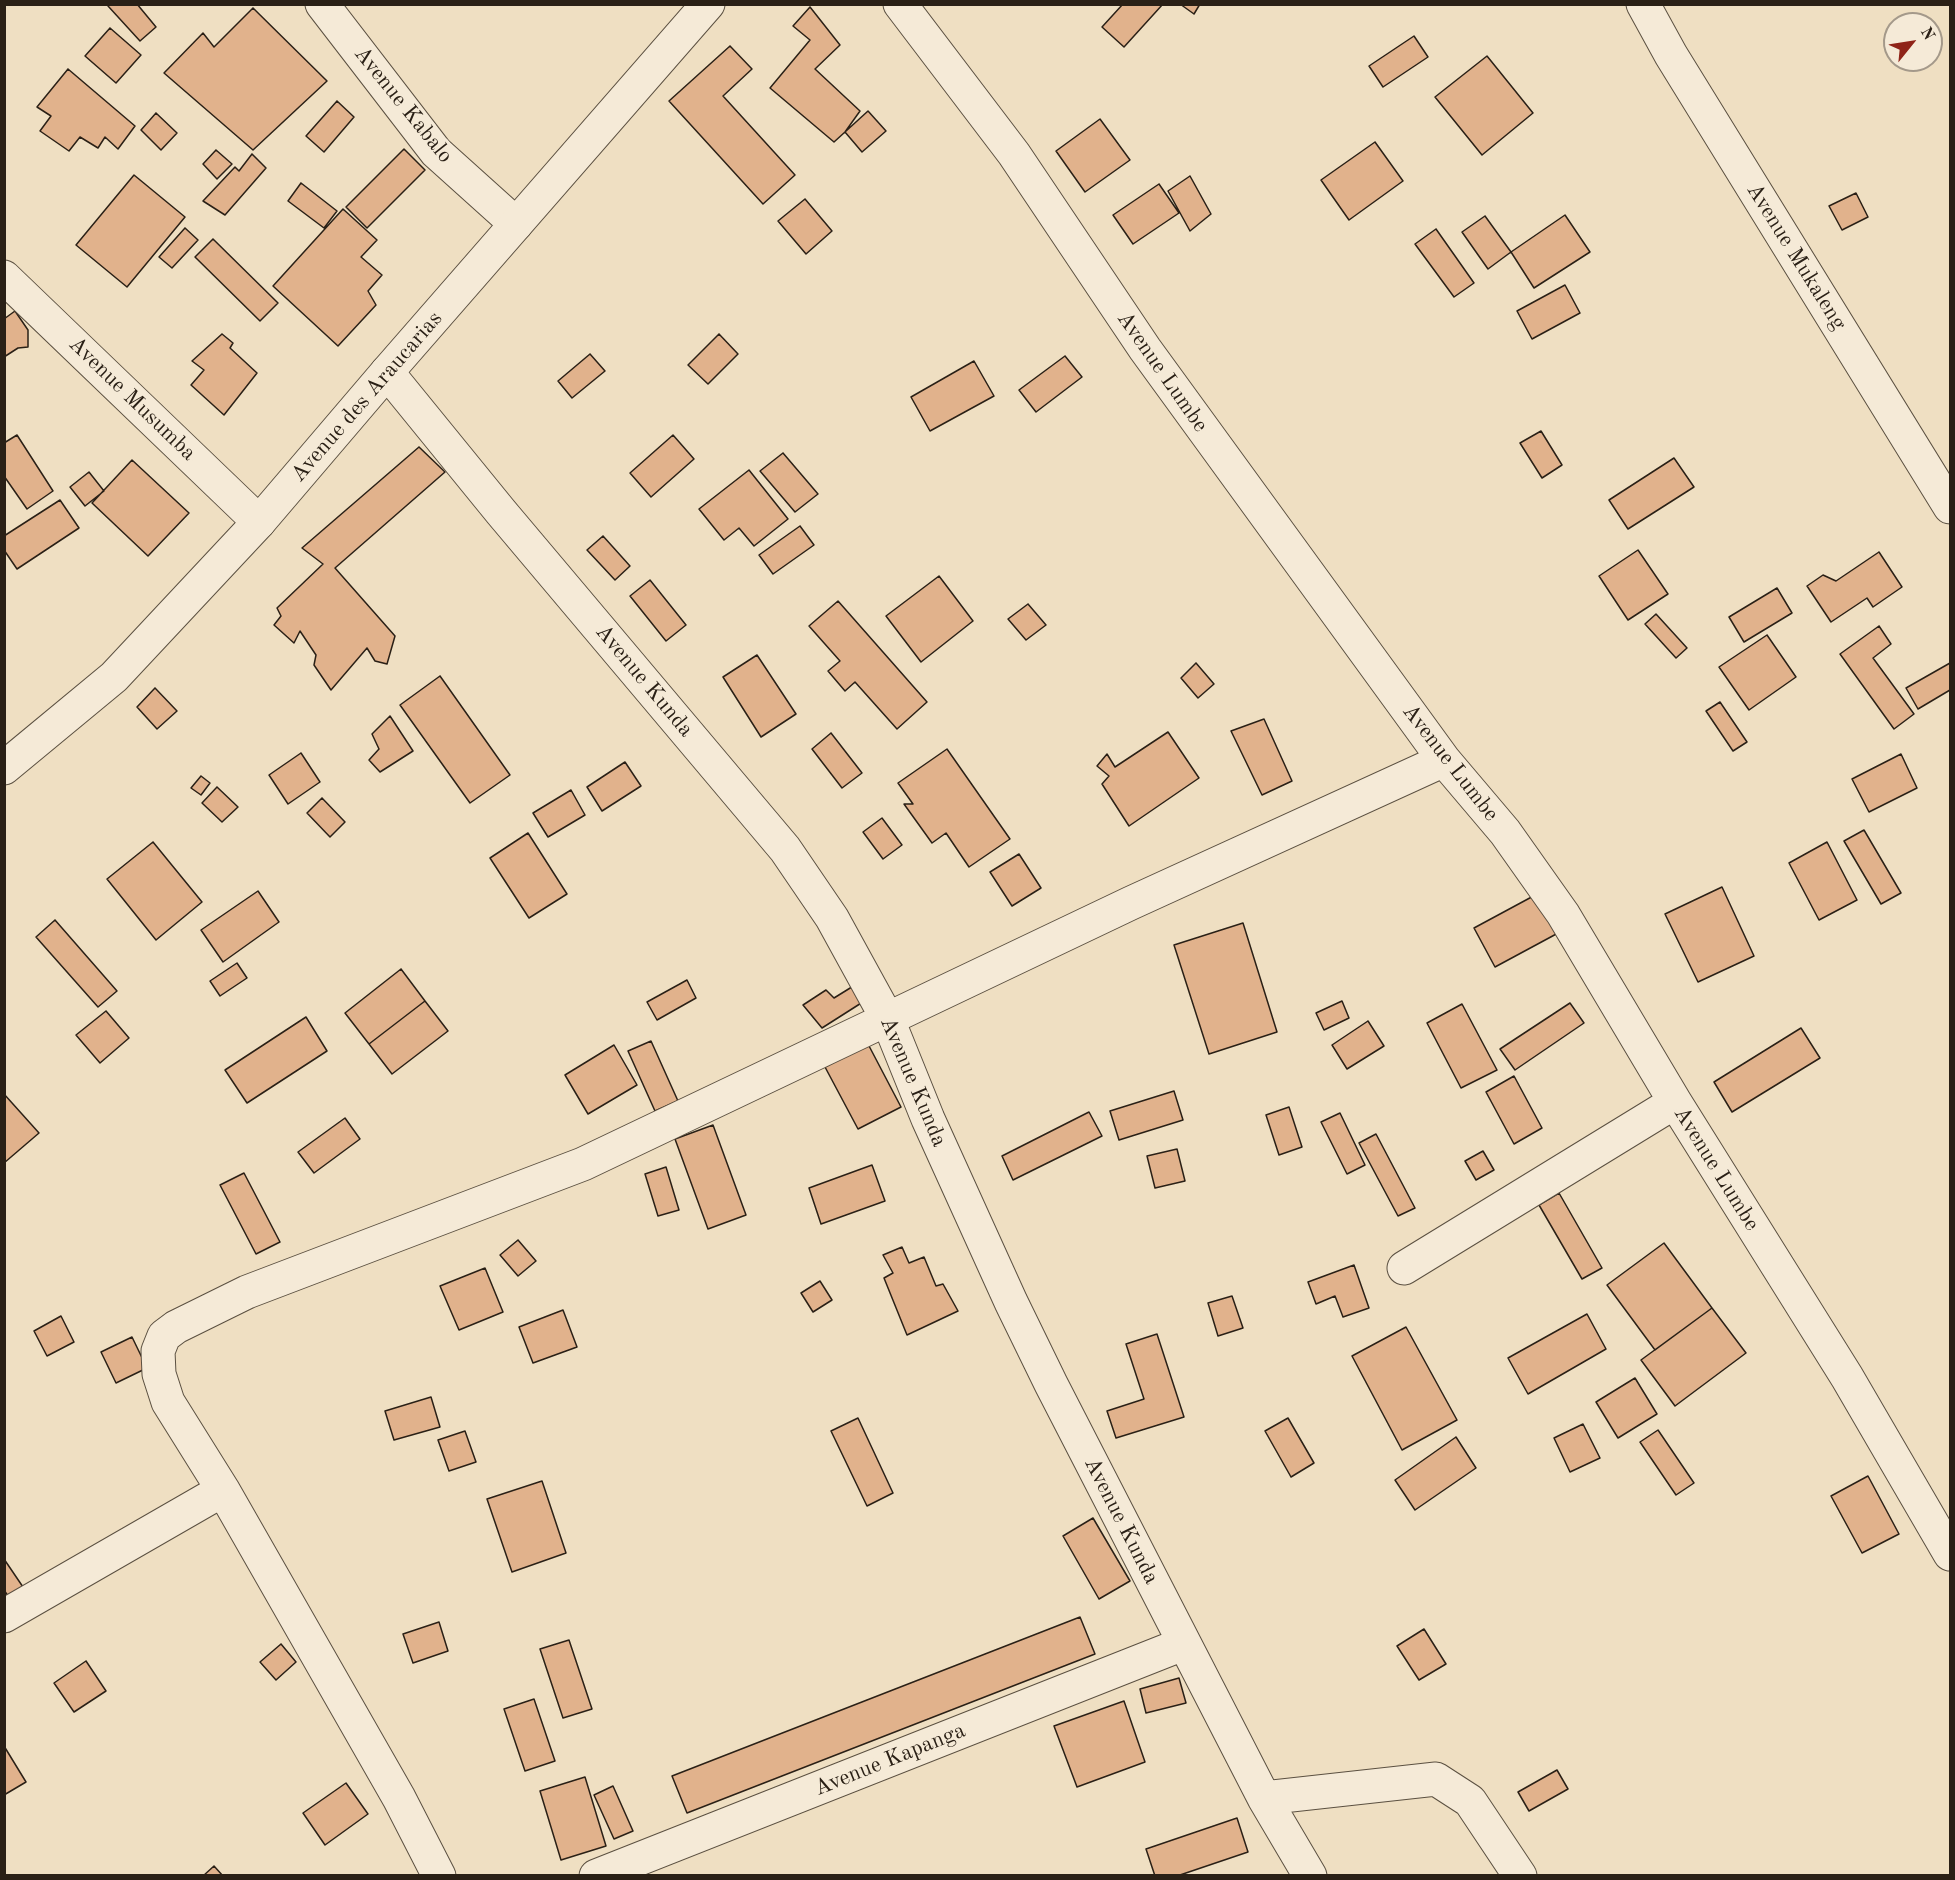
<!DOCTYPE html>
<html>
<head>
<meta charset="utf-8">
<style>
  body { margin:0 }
  #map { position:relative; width:1955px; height:1880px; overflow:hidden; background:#efdfc2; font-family:"Old Standard TT",serif }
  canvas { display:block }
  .frame { position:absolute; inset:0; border:6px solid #2a2016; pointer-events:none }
  .north { position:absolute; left:1883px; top:12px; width:60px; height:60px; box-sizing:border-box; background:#f5ead7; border:2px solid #a4998a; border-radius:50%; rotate:60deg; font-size:16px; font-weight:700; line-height:24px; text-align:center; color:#2a2016 }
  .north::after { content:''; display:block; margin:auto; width:21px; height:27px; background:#8f2418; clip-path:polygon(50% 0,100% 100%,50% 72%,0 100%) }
</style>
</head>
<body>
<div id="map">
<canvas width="1955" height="1880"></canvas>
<div class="frame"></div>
<div class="north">N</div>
</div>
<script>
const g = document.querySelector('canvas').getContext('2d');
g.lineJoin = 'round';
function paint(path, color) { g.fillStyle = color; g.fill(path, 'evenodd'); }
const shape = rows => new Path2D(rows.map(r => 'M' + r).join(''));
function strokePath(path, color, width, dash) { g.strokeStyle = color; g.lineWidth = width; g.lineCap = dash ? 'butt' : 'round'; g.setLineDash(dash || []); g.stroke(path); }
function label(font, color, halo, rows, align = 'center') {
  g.font = font + ' "Old Standard TT",serif'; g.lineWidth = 6; g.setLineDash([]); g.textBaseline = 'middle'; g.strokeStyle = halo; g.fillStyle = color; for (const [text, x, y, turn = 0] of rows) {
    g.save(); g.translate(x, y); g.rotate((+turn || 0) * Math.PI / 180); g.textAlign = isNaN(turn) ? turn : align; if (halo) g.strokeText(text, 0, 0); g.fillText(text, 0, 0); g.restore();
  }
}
const building = shape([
  [110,4,137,4,156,27,140,41,108,6,110,4],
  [1123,4,1163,4,1124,47,1102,27,1123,4],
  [1180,4,1200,4,1194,14,1180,4],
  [810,7,840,45,815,69,860,111,845,132,834,142,770,88,810,40,793,26,810,7],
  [253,8,327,81,253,150,164,73,203,33,214,47,253,8],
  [110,28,141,55,116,83,85,56,110,28],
  [1414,36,1428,57,1383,87,1369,66,1414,36],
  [730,46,752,69,723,96,795,175,763,204,669,101,730,46],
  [1487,56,1533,113,1482,155,1435,97,1487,56],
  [68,69,135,126,118,149,105,137,98,148,80,137,69,151,40,131,51,116,37,107,68,69],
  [337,101,354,117,324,152,306,136,337,101],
  [868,111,886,131,862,152,845,132,868,111],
  [156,113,177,133,161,150,141,130,156,113],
  [1100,119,1130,160,1085,192,1056,151,1100,119],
  [1375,142,1403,181,1349,220,1321,180,1375,142],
  [404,149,425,170,367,228,346,207,404,149],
  [216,150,232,164,217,179,203,164,216,150],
  [252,154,266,168,225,215,203,201,235,167,239,171,252,154],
  [134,175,185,217,127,287,76,245,134,175],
  [1190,176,1211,214,1190,231,1168,191,1190,176],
  [301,183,337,211,324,228,288,201,301,183],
  [1159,184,1179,213,1133,244,1113,215,1159,184],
  [1856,193,1868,217,1842,230,1829,206,1856,193],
  [805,199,832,231,806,254,778,221,805,199],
  [343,209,377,240,361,257,382,275,368,291,376,305,338,346,273,286,343,209],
  [1565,215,1590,252,1534,288,1511,252,1565,215],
  [1485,216,1511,252,1488,269,1462,232,1485,216],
  [185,228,198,240,172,268,159,257,185,228],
  [1436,229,1474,283,1454,297,1415,244,1436,229],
  [213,239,278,303,260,321,195,257,213,239],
  [1565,285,1580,313,1532,339,1517,311,1565,285],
  [15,311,28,330,28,347,18,348,4,357,4,319,15,311],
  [222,334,233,343,230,348,257,373,224,415,191,385,204,370,192,361,222,334],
  [719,334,738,354,708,384,688,365,719,334],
  [590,354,605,371,572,398,558,381,590,354],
  [1065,356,1082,377,1036,412,1019,390,1065,356],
  [974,361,994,396,930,431,911,397,974,361],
  [1541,431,1562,465,1542,478,1520,443,1541,431],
  [17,435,53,491,27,509,4,476,4,443,17,435],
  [673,435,694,459,651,497,630,473,673,435],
  [419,447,445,472,335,568,395,636,387,664,375,661,367,648,331,690,314,665,316,655,300,631,294,643,274,625,281,616,277,608,323,564,302,548,419,447],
  [783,453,818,494,795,512,760,471,783,453],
  [1674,458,1694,487,1628,529,1609,500,1674,458],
  [132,460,189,513,148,556,92,503,132,460],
  [749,470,788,519,754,546,739,528,724,540,699,509,749,470],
  [89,472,104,491,85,506,70,487,89,472],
  [60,500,79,528,17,569,4,550,4,536,60,500],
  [800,526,814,545,773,574,759,555,800,526],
  [603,536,630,566,615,580,587,550,603,536],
  [1638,550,1668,594,1628,620,1599,576,1638,550],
  [1879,552,1902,587,1873,607,1867,598,1831,622,1807,586,1823,575,1836,581,1879,552],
  [939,576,973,621,921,662,886,616,939,576],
  [650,580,686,625,666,641,630,596,650,580],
  [1777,588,1792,613,1744,642,1729,617,1777,588],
  [838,601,927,702,897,729,855,682,845,691,828,671,840,661,809,626,838,601],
  [1028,604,1046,625,1026,640,1008,619,1028,604],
  [1656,614,1687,648,1676,658,1645,624,1656,614],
  [1879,626,1891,644,1873,658,1914,714,1894,729,1840,654,1879,626],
  [1767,635,1796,677,1749,710,1719,667,1767,635],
  [757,655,796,714,761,737,723,677,757,655],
  [1196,663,1214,684,1198,698,1181,678,1196,663],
  [1950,663,1950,690,1918,709,1906,688,1950,663],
  [440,676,510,775,470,803,400,705,440,676],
  [155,688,177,711,157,729,137,707,155,688],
  [1720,702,1747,742,1733,751,1706,711,1720,702],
  [390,716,413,751,380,772,369,760,379,749,372,734,390,716],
  [1264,719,1292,781,1262,795,1231,731,1264,719],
  [1168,732,1199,778,1129,826,1102,784,1109,776,1097,766,1107,754,1115,767,1168,732],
  [831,733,862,773,842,788,812,749,831,733],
  [947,749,1010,839,969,867,946,833,932,843,904,804,913,804,898,783,947,749],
  [301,753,320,782,288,804,269,775,301,753],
  [1901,754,1917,788,1869,812,1852,779,1901,754],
  [625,762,641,786,602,811,587,787,625,762],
  [201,776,210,783,201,795,191,788,201,776],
  [217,787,238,807,222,822,202,803,217,787],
  [571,790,585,815,548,837,533,813,571,790],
  [322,798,345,822,330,837,307,813,322,798],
  [882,818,902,845,883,859,863,832,882,818],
  [1864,830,1901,893,1881,904,1844,841,1864,830],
  [528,833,567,894,529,918,490,858,528,833],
  [153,842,202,902,156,940,107,879,153,842],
  [1827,842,1857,900,1819,920,1789,863,1827,842],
  [1019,854,1041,888,1012,906,990,872,1019,854],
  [1722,887,1754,956,1698,982,1665,914,1722,887],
  [258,891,279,922,223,962,201,930,258,891],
  [1539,893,1560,932,1495,967,1474,928,1539,893],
  [55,920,117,991,98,1007,36,937,55,920],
  [1243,923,1277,1032,1209,1054,1174,945,1243,923],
  [237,963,247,978,220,996,210,981,237,963],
  [401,969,425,1001,369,1044,345,1013,401,969],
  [687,980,696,998,657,1020,647,1002,687,980],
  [855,985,866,1000,822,1028,803,1005,826,990,834,998,855,985],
  [425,1001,448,1031,392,1074,369,1044,425,1001],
  [1342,1001,1349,1018,1324,1030,1316,1013,1342,1001],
  [1570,1003,1584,1023,1515,1070,1500,1049,1570,1003],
  [1462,1004,1497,1070,1461,1088,1427,1023,1462,1004],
  [106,1011,129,1038,100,1063,76,1035,106,1011],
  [306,1017,327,1051,247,1103,225,1070,306,1017],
  [1368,1021,1384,1046,1347,1069,1332,1045,1368,1021],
  [1801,1028,1820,1058,1732,1112,1714,1082,1801,1028],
  [651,1041,678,1101,655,1111,628,1051,651,1041],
  [868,1044,901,1107,858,1129,825,1067,868,1044],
  [614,1045,637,1085,588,1114,565,1075,614,1045],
  [1514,1076,1542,1128,1514,1144,1486,1092,1514,1076],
  [1174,1091,1183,1120,1119,1140,1110,1111,1174,1091],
  [4,1094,39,1133,4,1163,4,1094],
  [1289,1107,1302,1147,1279,1155,1266,1115,1289,1107],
  [1089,1112,1102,1136,1013,1180,1002,1156,1089,1112],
  [1340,1113,1365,1165,1347,1174,1321,1122,1340,1113],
  [345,1118,360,1139,314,1173,298,1152,345,1118],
  [713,1125,746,1215,708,1229,675,1139,713,1125],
  [1376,1134,1415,1208,1398,1216,1359,1143,1376,1134],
  [1177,1149,1185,1181,1155,1188,1147,1156,1177,1149],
  [1483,1151,1494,1170,1476,1180,1465,1161,1483,1151],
  [872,1165,885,1201,821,1224,809,1188,872,1165],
  [666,1167,679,1210,658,1216,645,1174,666,1167],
  [244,1173,280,1242,256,1254,220,1185,244,1173],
  [1559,1193,1602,1268,1582,1279,1539,1205,1559,1193],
  [518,1240,536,1261,518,1276,500,1255,518,1240],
  [1664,1243,1712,1308,1655,1350,1607,1285,1664,1243],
  [902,1247,909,1263,924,1257,936,1286,943,1284,958,1311,907,1335,884,1278,893,1273,883,1255,902,1247],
  [1354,1265,1369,1308,1343,1317,1335,1296,1316,1304,1308,1282,1354,1265],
  [485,1268,503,1312,459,1330,440,1286,485,1268],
  [820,1281,832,1300,813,1312,801,1293,820,1281],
  [1232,1296,1243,1328,1218,1336,1208,1303,1232,1296],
  [1712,1308,1746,1353,1675,1406,1641,1360,1712,1308],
  [563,1310,577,1347,533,1363,519,1327,563,1310],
  [1587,1314,1606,1349,1528,1394,1508,1358,1587,1314],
  [61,1316,74,1342,47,1356,34,1331,61,1316],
  [1406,1327,1457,1420,1402,1450,1352,1356,1406,1327],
  [1157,1334,1184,1417,1116,1438,1107,1411,1144,1399,1126,1344,1157,1334],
  [132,1337,147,1368,116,1383,101,1352,132,1337],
  [1635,1378,1657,1414,1618,1438,1596,1402,1635,1378],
  [431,1397,440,1427,394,1440,385,1411,431,1397],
  [858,1418,893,1493,867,1506,831,1431,858,1418],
  [1288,1418,1314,1463,1291,1477,1265,1431,1288,1418],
  [1583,1424,1600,1458,1570,1472,1554,1438,1583,1424],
  [1658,1430,1694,1483,1676,1495,1640,1442,1658,1430],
  [465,1431,476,1462,449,1471,438,1440,465,1431],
  [1456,1437,1476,1468,1415,1510,1395,1480,1456,1437],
  [1868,1476,1899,1534,1862,1553,1831,1496,1868,1476],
  [542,1481,566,1553,512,1572,487,1499,542,1481],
  [1093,1518,1130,1581,1099,1599,1063,1536,1093,1518],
  [4,1559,23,1587,8,1596,4,1590,4,1559],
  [1080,1617,1095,1654,687,1813,672,1776,1080,1617],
  [439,1622,448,1651,413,1663,403,1634,439,1622],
  [1424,1629,1446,1664,1419,1680,1397,1646,1424,1629],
  [569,1640,592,1709,563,1718,540,1649,569,1640],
  [281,1644,296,1662,276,1680,260,1662,281,1644],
  [86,1661,106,1691,74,1712,54,1683,86,1661],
  [1179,1678,1186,1703,1146,1713,1140,1689,1179,1678],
  [534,1699,555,1761,525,1771,504,1709,534,1699],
  [1124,1701,1145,1762,1077,1787,1054,1726,1124,1701],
  [4,1746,26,1782,4,1795,4,1746],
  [1557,1770,1568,1789,1529,1811,1518,1792,1557,1770],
  [585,1777,606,1846,561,1860,540,1791,585,1777],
  [346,1783,368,1814,325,1845,303,1813,346,1783],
  [613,1786,633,1831,614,1839,594,1795,613,1786],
  [1237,1818,1248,1852,1177,1876,1155,1876,1146,1849,1237,1818],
  [214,1866,223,1876,203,1876,214,1866]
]);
paint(building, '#e1b28c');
strokePath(building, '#2a2016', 1.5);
const minor = shape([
  [322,4,436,152,516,224],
  [900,4,1014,154,1145,349,1444,760,1505,832,1563,914,1675,1102,1847,1377,1950,1554],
  [1643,4,1671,55,1950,507],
  [4,277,259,522],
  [387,372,501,512,785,849,832,918,888,1020,928,1119,1011,1302,1051,1384,1264,1798,1310,1876],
  [1404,1268,1675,1102],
  [4,1616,223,1490],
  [1264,1798,1436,1779,1470,1801,1520,1876],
  [439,1876,399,1798,223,1490,168,1402,159,1374,158,1351,164,1336,176,1327,247,1292,583,1164,1131,903,1444,760],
  [596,1876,1183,1644]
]);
const tertiary = shape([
  [4,768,114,677,259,522,387,372,708,4]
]);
strokePath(minor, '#5b5041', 35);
strokePath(tertiary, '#5b5041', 35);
strokePath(minor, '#f5ead7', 33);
strokePath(tertiary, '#f5ead7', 33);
label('22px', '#2a2016', '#f5ead7', [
  ["Avenue Kabalo",403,105,51],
  ["Avenue Mukaleng",1796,257,58],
  ["Avenue Lumbe",1162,372,55],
  ["Avenue des Araucarias",367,397,-49],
  ["Avenue Musumba",132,399,44],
  ["Avenue Kunda",644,681,50],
  ["Avenue Lumbe",1450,763,52],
  ["Avenue Kunda",913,1082,67],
  ["Avenue Lumbe",1716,1169,58],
  ["Avenue Kunda",1121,1521,63],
  ["Avenue Kapanga",890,1760,-22]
]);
</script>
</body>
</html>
